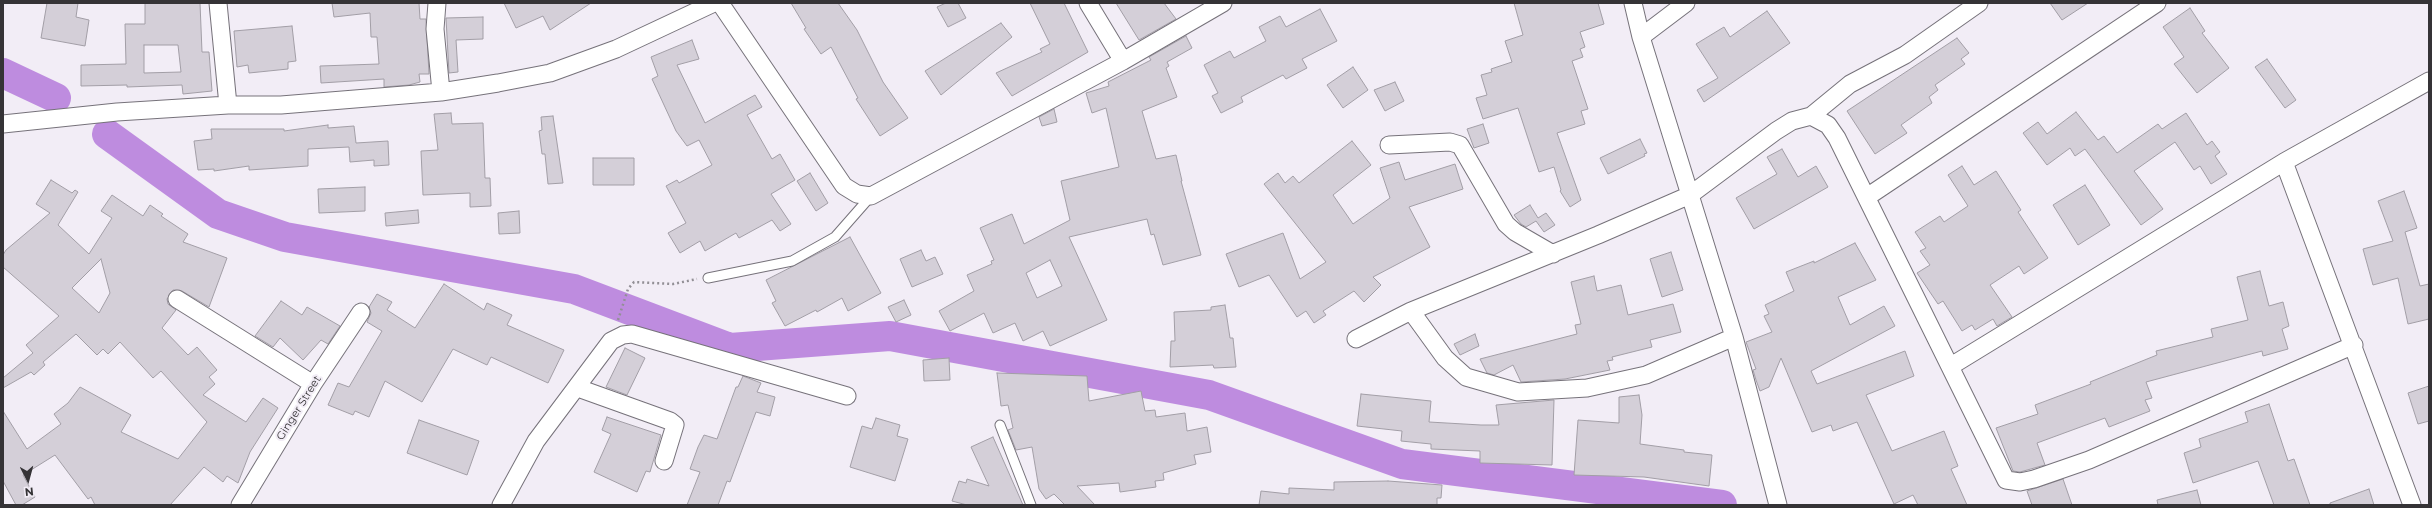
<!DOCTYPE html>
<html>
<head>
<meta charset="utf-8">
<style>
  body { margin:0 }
  #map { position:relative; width:2432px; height:508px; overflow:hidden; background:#f2edf6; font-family:Montserrat,sans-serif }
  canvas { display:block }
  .frame { position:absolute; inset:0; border:4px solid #353336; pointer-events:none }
  .north { position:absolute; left:8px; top:460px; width:40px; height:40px; -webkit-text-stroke:3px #f2edf6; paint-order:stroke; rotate:174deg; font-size:11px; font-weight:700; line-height:16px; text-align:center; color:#353336 }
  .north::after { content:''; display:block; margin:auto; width:14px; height:18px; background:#353336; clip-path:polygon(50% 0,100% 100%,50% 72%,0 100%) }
</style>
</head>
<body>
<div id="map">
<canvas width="2432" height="508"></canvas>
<div class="frame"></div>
<div class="north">N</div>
</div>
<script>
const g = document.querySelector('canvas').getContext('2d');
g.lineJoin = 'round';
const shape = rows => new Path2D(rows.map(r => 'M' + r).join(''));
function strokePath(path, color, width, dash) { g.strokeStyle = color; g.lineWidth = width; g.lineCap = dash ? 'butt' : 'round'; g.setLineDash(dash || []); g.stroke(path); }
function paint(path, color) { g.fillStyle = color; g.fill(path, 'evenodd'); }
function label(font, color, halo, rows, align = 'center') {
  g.font = font + ' Montserrat,sans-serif'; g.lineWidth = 4; g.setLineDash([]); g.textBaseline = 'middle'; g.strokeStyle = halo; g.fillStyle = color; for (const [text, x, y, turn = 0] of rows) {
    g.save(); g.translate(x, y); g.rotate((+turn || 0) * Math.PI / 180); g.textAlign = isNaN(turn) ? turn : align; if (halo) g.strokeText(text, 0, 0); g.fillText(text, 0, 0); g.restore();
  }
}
strokePath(shape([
  [3,73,56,98],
  [107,134,218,214,285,237,574,289,730,348,890,336,1209,395,1402,464,1722,505]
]), '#be8cdf', 30);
const building = shape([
  [47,3,78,3,76,17,89,20,85,46,41,38,47,3],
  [145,3,200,3,202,52,209,52,212,91,183,94,182,85,127,87,127,85,81,86,81,65,126,64,125,24,145,24,145,3],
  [144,45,178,45,181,72,144,73,144,45],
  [332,3,419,3,420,19,426,19,429,74,419,74,420,82,409,85,384,87,384,79,321,83,320,66,379,64,377,37,371,37,370,13,334,17,332,3],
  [504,3,591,3,550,30,543,16,516,28,504,3],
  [791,3,838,3,857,30,883,82,908,118,880,136,856,99,858,98,831,47,821,54,804,29,806,28,791,3],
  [946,3,958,3,966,18,948,27,937,7,946,3],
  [1030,3,1064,3,1088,52,1012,96,996,73,1042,52,1040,49,1050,44,1030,3],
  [1116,3,1164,3,1176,19,1139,40,1116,3],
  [1514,3,1598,3,1604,24,1580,32,1585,47,1580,49,1583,57,1572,61,1588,109,1581,111,1585,124,1557,133,1581,200,1570,207,1560,191,1561,190,1554,167,1539,172,1518,108,1483,119,1476,98,1487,95,1481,75,1492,72,1491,69,1512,62,1505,41,1523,35,1514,3],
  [2050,3,2088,3,2062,20,2050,3],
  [2190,8,2205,31,2202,33,2229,68,2197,93,2174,64,2184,57,2163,27,2190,8],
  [1320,9,1337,41,1302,59,1307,68,1286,79,1283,75,1241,97,1243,102,1221,113,1212,96,1218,93,1204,65,1230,51,1234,58,1266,41,1259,27,1280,16,1286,27,1320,9],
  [1767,11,1790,43,1704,102,1697,90,1718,78,1696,44,1724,27,1730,37,1767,11],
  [483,17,483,39,456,40,458,72,449,73,446,18,483,17],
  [1001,23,1012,37,941,95,925,71,1001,23],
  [292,26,296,61,288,62,288,69,249,73,248,65,237,67,234,31,292,26],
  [1186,36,1192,48,1167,62,1169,66,1166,68,1177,97,1142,111,1156,159,1176,155,1182,181,1181,181,1201,255,1163,265,1154,234,1151,235,1147,219,1069,237,1107,320,1050,346,1043,331,1023,341,1015,323,993,333,984,313,950,331,939,311,974,291,967,275,992,264,991,261,994,260,980,228,1012,214,1024,244,1070,220,1061,181,1119,167,1106,108,1092,113,1086,93,1109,86,1108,82,1151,60,1149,57,1186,36],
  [1050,260,1062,286,1037,298,1026,273,1050,260],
  [1957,38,1969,53,1961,59,1965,64,1935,85,1938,90,1929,97,1932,103,1901,125,1907,133,1875,154,1847,111,1957,38],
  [692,40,699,59,677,65,705,123,755,95,762,107,747,115,772,159,780,154,795,180,771,194,791,224,780,231,772,220,739,238,736,233,705,251,700,241,680,253,668,233,686,223,666,186,677,180,679,183,712,165,699,140,687,146,676,131,652,79,658,76,651,57,692,40],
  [2267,59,2296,100,2285,108,2255,67,2267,59],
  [1353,67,1368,90,1343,108,1327,85,1353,67],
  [1395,82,1404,101,1385,111,1374,90,1395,82],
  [1054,109,1057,122,1042,126,1039,117,1054,109],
  [2076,112,2098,140,2104,136,2117,153,2158,124,2162,129,2186,113,2207,145,2212,141,2220,152,2215,156,2227,174,2211,184,2200,166,2194,170,2175,142,2134,171,2163,209,2141,225,2085,149,2075,156,2070,148,2047,165,2023,133,2038,122,2047,134,2076,112],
  [451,113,452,124,483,123,485,178,490,178,491,206,470,207,470,193,423,195,421,151,438,150,434,114,451,113],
  [553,116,563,183,548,184,545,154,542,154,539,131,542,130,541,117,553,116],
  [1483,124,1489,143,1474,148,1467,129,1483,124],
  [328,125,328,128,354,126,356,143,388,141,389,165,374,166,374,160,350,162,349,147,308,149,308,166,249,170,249,166,214,171,214,169,198,170,194,141,212,139,211,129,284,129,284,131,328,125],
  [1640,139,1647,153,1644,154,1645,156,1608,174,1600,158,1640,139],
  [1352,141,1371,165,1333,195,1353,224,1390,198,1380,168,1399,162,1405,180,1455,164,1463,189,1409,207,1430,247,1373,277,1381,285,1364,302,1354,291,1323,311,1326,315,1314,323,1306,311,1297,317,1269,275,1239,287,1226,254,1283,233,1300,279,1326,262,1264,184,1278,173,1285,183,1293,176,1299,183,1352,141],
  [1782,149,1798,177,1816,166,1828,187,1754,229,1736,198,1777,174,1767,157,1782,149],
  [593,158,634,158,634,185,593,185,593,158],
  [1962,166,1974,185,1996,171,2021,210,2018,212,2048,258,2024,274,2019,266,1990,285,2012,317,1997,326,1993,319,1975,330,1972,325,1962,331,1943,301,1938,304,1917,273,1930,265,1920,251,1926,248,1915,232,1940,216,1944,222,1968,206,1948,175,1962,166],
  [810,173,828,203,816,211,797,181,810,173],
  [51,180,72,193,75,190,78,192,58,225,89,254,112,218,101,211,112,195,143,216,150,205,163,214,161,216,188,234,183,242,227,258,209,307,182,291,173,290,167,299,168,304,176,310,162,328,188,355,197,347,217,370,209,377,215,384,203,395,246,422,263,398,278,408,250,452,238,483,227,476,223,482,204,467,170,505,95,505,91,497,88,499,55,455,23,475,35,497,22,505,16,505,3,481,3,411,27,449,61,424,54,414,68,403,80,387,131,415,121,432,178,459,207,422,161,371,153,378,120,342,108,354,103,349,97,355,76,334,43,362,45,365,34,375,31,372,3,388,3,378,33,353,26,345,59,316,3,267,3,255,6,250,50,213,36,204,51,180],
  [101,259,110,293,99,313,72,288,101,259],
  [2085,185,2110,225,2078,245,2053,205,2085,185],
  [365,187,365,211,319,213,318,189,365,187],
  [2404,191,2417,228,2405,232,2420,286,2429,284,2429,319,2408,324,2398,278,2373,285,2363,249,2393,241,2378,201,2404,191],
  [1530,205,1538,218,1546,213,1555,225,1544,232,1536,221,1526,227,1521,224,1514,215,1530,205],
  [418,210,419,223,386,226,385,213,418,210],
  [519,211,520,233,499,234,498,213,519,211],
  [850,237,881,293,848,311,842,298,817,312,816,310,785,326,772,303,776,301,766,280,850,237],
  [1855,243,1876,280,1838,297,1850,325,1884,306,1895,326,1811,371,1817,384,1905,351,1914,376,1866,395,1892,451,1944,431,1958,466,1951,469,1967,505,1918,505,1913,495,1894,504,1857,422,1833,431,1831,425,1812,432,1781,358,1769,387,1760,391,1756,380,1753,370,1756,369,1746,342,1772,332,1764,316,1769,314,1765,305,1794,291,1786,272,1814,261,1814,263,1855,243],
  [921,250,926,261,935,257,943,274,912,287,900,259,921,250],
  [1671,252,1683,290,1662,297,1650,259,1671,252],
  [2260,271,2269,306,2283,302,2289,326,2282,329,2288,349,2263,356,2262,351,2146,382,2152,398,2145,400,2150,411,2109,427,2105,418,2037,443,2045,465,2020,472,2013,471,1996,428,2038,414,2035,405,2091,384,2090,382,2157,355,2156,351,2213,337,2211,329,2248,320,2237,277,2260,271],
  [1594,276,1597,291,1621,285,1628,315,1673,304,1681,332,1650,340,1652,347,1612,357,1613,360,1607,361,1610,370,1565,379,1521,382,1513,365,1494,375,1487,373,1480,359,1577,334,1575,325,1581,324,1571,282,1594,276],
  [444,284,484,310,487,303,512,315,507,325,564,350,548,383,491,357,487,365,453,349,422,402,385,381,369,417,355,411,353,415,328,405,338,383,349,387,382,331,367,322,371,313,369,307,377,294,392,302,387,310,415,328,444,284],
  [904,300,911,315,896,322,888,307,904,300],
  [281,301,302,315,307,307,340,326,328,344,321,340,303,360,280,338,273,347,255,336,281,301],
  [1225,305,1230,338,1233,338,1236,367,1214,368,1213,365,1170,367,1171,341,1175,341,1174,312,1211,310,1211,307,1225,305],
  [1475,334,1479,346,1460,355,1454,344,1475,334],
  [625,348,645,358,627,395,606,387,625,348],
  [949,358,950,380,924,381,923,360,949,358],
  [997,373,1087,376,1089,401,1141,391,1145,411,1155,410,1156,417,1185,413,1187,431,1207,427,1211,452,1194,455,1196,464,1163,473,1164,480,1155,481,1156,487,1120,492,1119,483,1077,486,1095,505,1065,505,1054,494,1046,499,1039,489,1032,447,1016,450,1008,430,1013,428,1008,405,1001,406,997,373],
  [743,376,761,383,757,392,775,397,770,416,756,412,730,482,727,481,718,505,687,505,700,472,690,469,698,447,704,435,717,439,736,387,738,387,743,376],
  [2429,386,2429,421,2418,424,2408,393,2429,386],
  [1361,394,1431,401,1429,422,1481,425,1499,425,1496,405,1554,400,1552,465,1480,463,1480,451,1431,449,1431,444,1401,441,1402,431,1357,426,1361,394],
  [1639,395,1642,415,1640,444,1684,450,1684,452,1712,455,1709,486,1644,477,1574,475,1578,420,1619,423,1619,397,1639,395],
  [2269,404,2288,461,2294,459,2310,505,2274,505,2258,461,2193,483,2184,453,2201,447,2199,439,2248,422,2245,412,2269,404],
  [607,417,661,435,650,472,646,471,637,492,594,472,611,434,602,430,607,417],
  [876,418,900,425,897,436,908,439,895,481,850,467,862,426,872,429,876,418],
  [419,420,479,441,467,475,407,453,419,420],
  [993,437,1023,505,967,505,952,501,959,481,966,483,967,479,989,486,971,447,993,437],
  [2063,479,2072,505,2032,505,2027,491,2063,479],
  [1388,481,1442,485,1441,498,1437,498,1437,505,1259,505,1261,491,1289,494,1289,488,1334,490,1334,482,1388,481],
  [2369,489,2374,505,2330,505,2330,503,2369,489],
  [2197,490,2201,505,2158,505,2157,500,2197,490]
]);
paint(building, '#d4cfd8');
strokePath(building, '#a29ea6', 1);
const lane = shape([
  [708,278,792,261,835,237,871,196],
  [1000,425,1031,505]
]);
const street = shape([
  [218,3,228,105],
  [437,3,435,29,441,92],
  [720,3,844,186,857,194,871,196,1123,61,1223,3],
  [1088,3,1123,61],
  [1633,3,1641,37,1734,337,1778,505],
  [1641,37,1686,3],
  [1811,116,1828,125,1837,138,2006,480,2020,482,2034,479,2089,460,2354,345],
  [3,124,117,112,228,105,281,105,441,92,498,83,550,73,616,49,714,3],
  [1389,145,1450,142,1460,145,1506,224,1515,232,1553,254],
  [2284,162,2412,505],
  [1867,197,2157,3],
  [177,299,313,384],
  [1411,311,1445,358,1466,377,1518,392,1587,388,1646,375,1734,337],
  [1356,339,1411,311,1598,235,1690,195,1776,131,1792,121,1811,116,1850,84,1905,55,1979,3],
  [1951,366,2284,162,2429,81],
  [578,388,670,421,675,425,664,461],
  [240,505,313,384,361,312],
  [501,505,536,441,611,341,623,335,632,334,847,396]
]);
strokePath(lane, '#76727a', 11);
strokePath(street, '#76727a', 19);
strokePath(shape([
  [618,320,628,289,634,282,673,284,697,279]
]), '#928f95', 2.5, [2, 3]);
strokePath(lane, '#fff', 9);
strokePath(street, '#fff', 17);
label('11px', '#353336', '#f2edf6', [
  ["Ginger Street",299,408,-58]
]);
</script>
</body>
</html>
